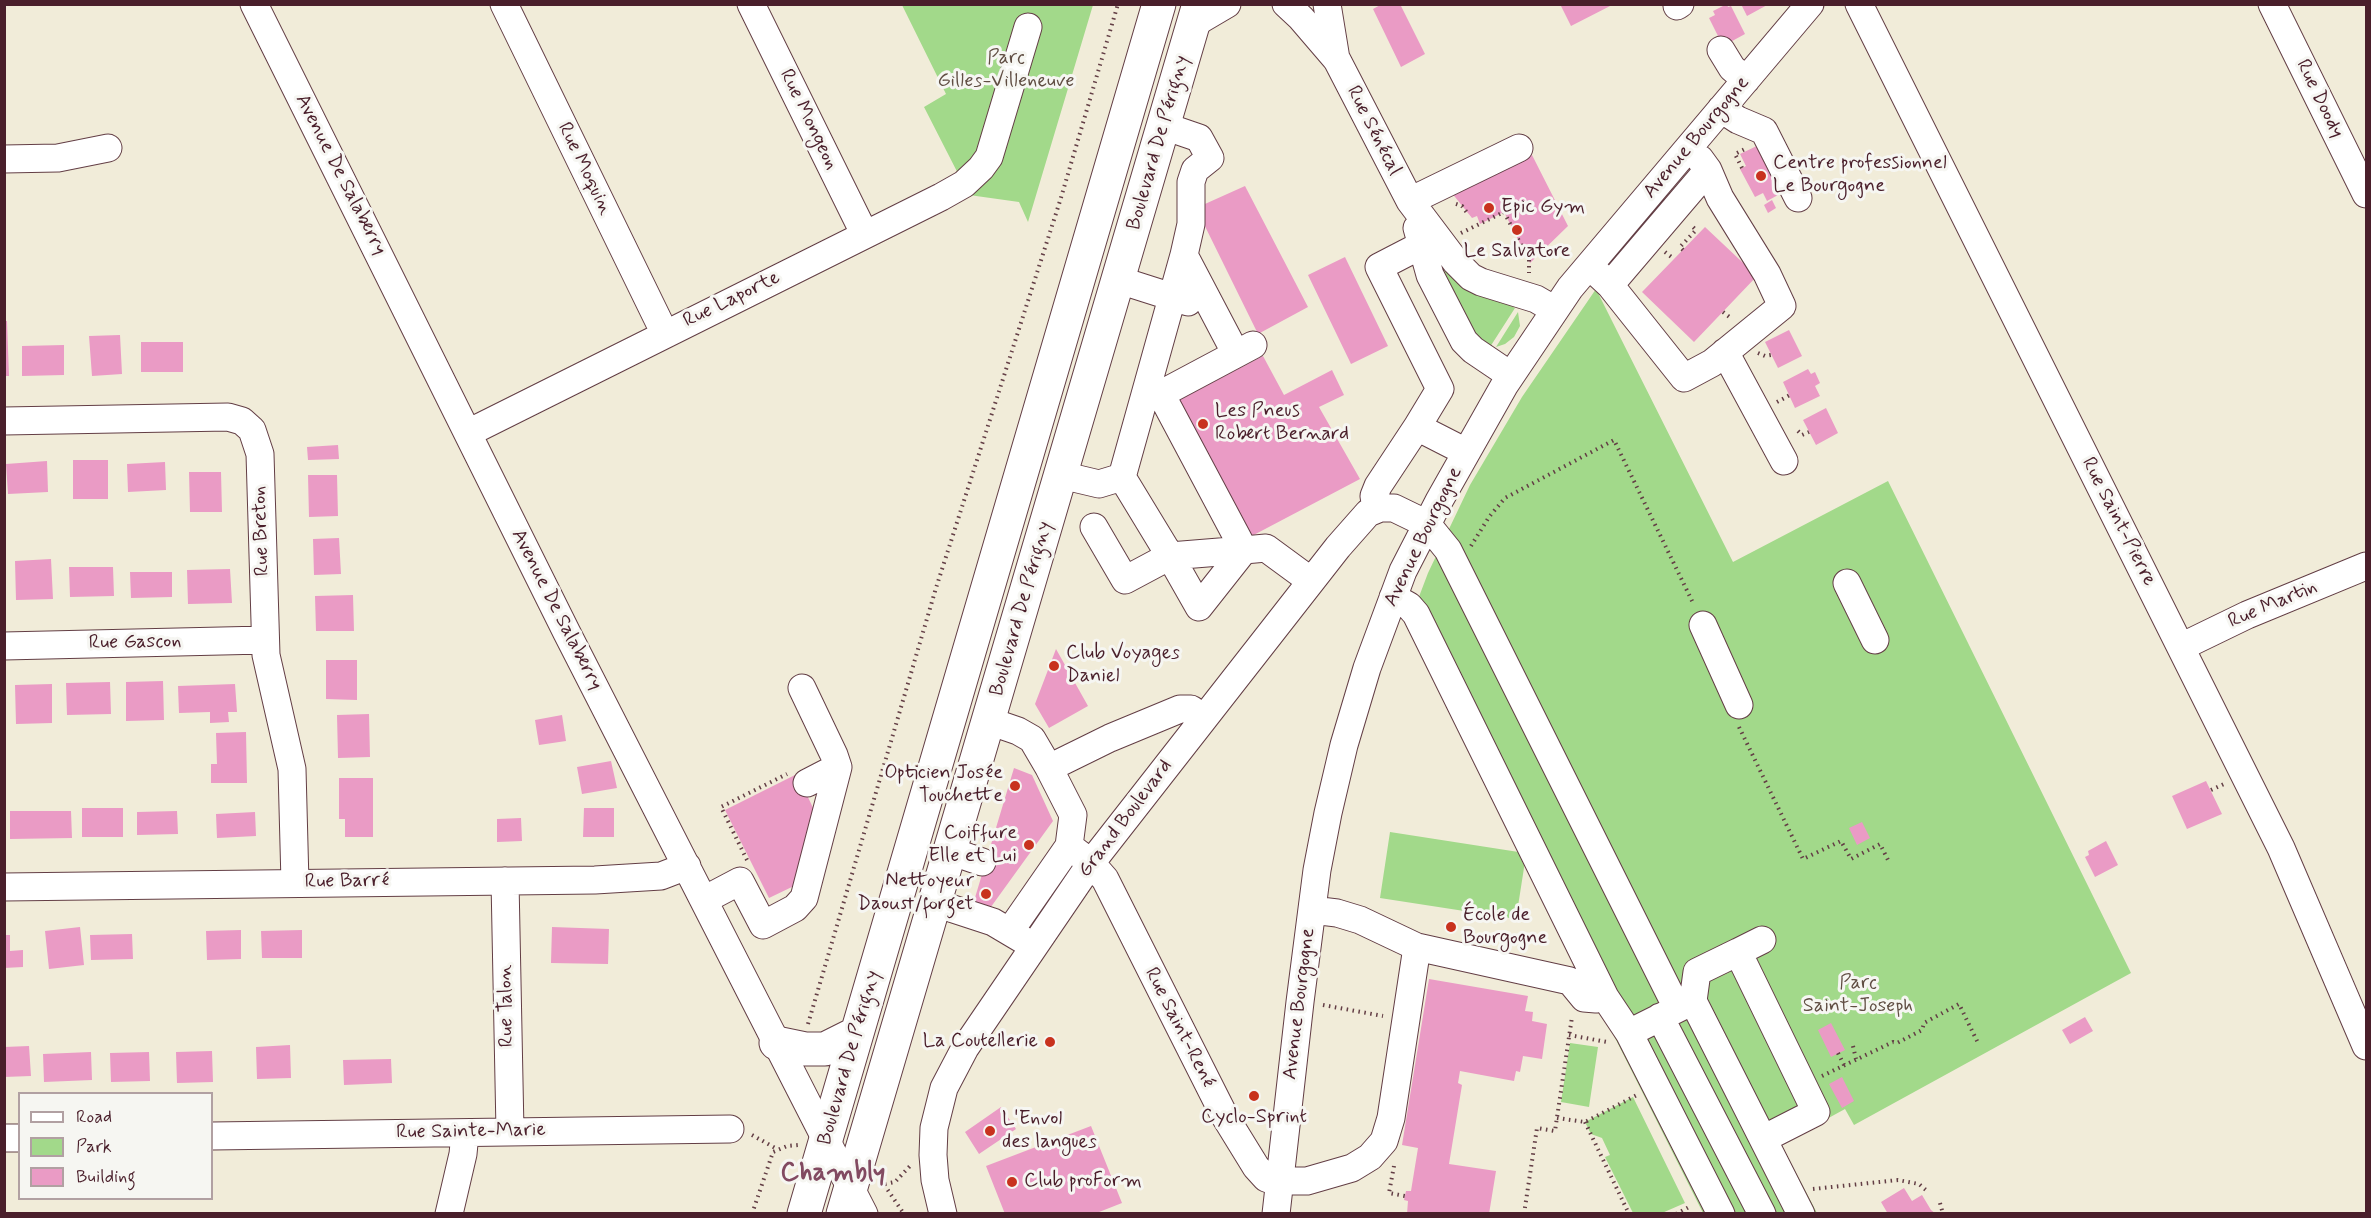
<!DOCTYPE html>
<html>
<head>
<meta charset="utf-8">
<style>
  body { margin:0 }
  #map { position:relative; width:2371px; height:1218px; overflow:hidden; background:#f1ecd9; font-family:Mynerve,sans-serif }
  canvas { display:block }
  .frame { position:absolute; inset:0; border:6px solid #4a1f2b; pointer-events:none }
  .legend { position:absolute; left:18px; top:1092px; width:195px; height:108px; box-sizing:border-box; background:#f6f6f2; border:2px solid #b1a0a2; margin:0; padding:8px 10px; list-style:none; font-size:18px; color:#4a1f2b }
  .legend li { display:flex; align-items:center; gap:12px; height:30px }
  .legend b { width:30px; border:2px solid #b1a0a2 }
</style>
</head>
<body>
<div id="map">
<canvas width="2371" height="1218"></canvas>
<div class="frame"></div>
<ul class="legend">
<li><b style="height:8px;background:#fff"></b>Road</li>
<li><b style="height:16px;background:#a2d98a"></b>Park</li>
<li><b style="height:16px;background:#ea9bc5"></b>Building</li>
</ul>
</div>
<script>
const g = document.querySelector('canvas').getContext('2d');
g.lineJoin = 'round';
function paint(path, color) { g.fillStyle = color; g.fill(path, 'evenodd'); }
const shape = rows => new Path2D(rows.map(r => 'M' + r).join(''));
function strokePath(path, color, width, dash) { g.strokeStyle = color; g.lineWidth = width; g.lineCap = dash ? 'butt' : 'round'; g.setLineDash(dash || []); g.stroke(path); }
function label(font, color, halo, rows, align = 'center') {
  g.font = font + ' Mynerve,sans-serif'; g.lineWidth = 6; g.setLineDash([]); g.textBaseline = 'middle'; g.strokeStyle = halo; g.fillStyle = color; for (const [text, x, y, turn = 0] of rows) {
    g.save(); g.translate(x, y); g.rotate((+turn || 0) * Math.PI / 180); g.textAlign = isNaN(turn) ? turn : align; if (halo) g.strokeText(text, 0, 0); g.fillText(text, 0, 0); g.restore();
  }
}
paint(shape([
  [902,5,1093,5,1028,222,1019,202,969,195,924,107,946,94],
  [1446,270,1515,308,1490,347,1479,344,1440,274],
  [1596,289,1733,562,1888,481,2131,973,1854,1125,1845,1109,1781,1144,1817,1213,1703,1213,1612,1032,1526,855,1516,919,1380,898,1390,832,1525,853,1417,602,1428,573,1470,485,1522,397],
  [1518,312,1520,326,1514,337,1505,344,1496,347],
  [1570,1043,1598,1047,1589,1107,1561,1102],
  [1633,1097,1685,1203,1662,1213,1633,1213,1605,1157,1610,1155,1602,1138,1591,1134,1585,1122]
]), '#a2d98a');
paint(shape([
  [1382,4,1400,4,1425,54,1401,67,1373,9],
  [1560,4,1614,4,1571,26],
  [1727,4,1728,7,1731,6,1745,34,1723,46,1709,18,1715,15,1713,11],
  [1741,4,1769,4,1747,16],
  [1761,144,1781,183,1774,186,1778,195,1767,201,1763,193,1755,197,1740,169,1746,166,1740,154],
  [1532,155,1568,226,1530,263,1504,212,1480,224,1477,216,1472,218,1451,192],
  [1245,186,1308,307,1258,334,1196,208],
  [1772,200,1776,208,1768,213,1764,205],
  [1705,227,1757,276,1694,342,1642,292],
  [1345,257,1388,346,1351,364,1308,275],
  [4,321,7,321,9,376,4,376],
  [1789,330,1802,356,1778,368,1765,342],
  [120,335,122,374,92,376,89,336],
  [141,342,183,342,183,372,141,372],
  [64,345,64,375,22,376,22,346],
  [1263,356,1284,395,1332,370,1344,395,1319,407,1360,479,1248,538,1177,401],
  [1808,369,1811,374,1815,372,1820,383,1815,386,1820,396,1795,408,1783,382],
  [1826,408,1838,433,1816,445,1803,420],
  [338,445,339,459,308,460,307,447],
  [73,460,108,460,108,499,73,499],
  [47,461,48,492,8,494,6,464],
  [165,462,166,490,128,492,127,464],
  [189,472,221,472,222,512,190,512],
  [308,475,337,475,338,516,309,517],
  [339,538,341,574,314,575,313,539],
  [51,559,53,599,16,600,15,561],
  [69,567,113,567,114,596,70,597],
  [230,569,232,603,188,604,187,570],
  [130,572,172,572,172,597,131,598],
  [353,595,354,631,316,631,315,596],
  [1056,649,1088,706,1049,728,1035,704],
  [326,660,357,660,357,700,326,699],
  [163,681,164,720,126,721,126,682],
  [110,682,111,714,67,715,66,683],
  [52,684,52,723,16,724,15,685],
  [235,684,237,712,228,712,229,722,210,723,210,712,179,713,178,686],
  [369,714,370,757,338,758,337,715],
  [562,715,566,741,539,745,535,720],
  [246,732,247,783,211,783,211,764,217,764,216,733],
  [611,761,617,788,582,794,577,767],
  [1014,768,1032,775,1053,821,988,911,974,901],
  [797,774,815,812,796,885,769,898,725,810],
  [339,778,373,778,373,837,345,837,345,819,339,819],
  [2206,781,2222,814,2187,829,2172,796],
  [82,808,123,808,123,837,82,837],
  [584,808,614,808,614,837,583,837],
  [10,811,71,811,72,838,10,839],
  [177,811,178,834,137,835,137,812],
  [255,812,256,836,217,838,216,814],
  [521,818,522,841,497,842,497,819],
  [1862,822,1870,838,1857,845,1849,828],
  [2106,841,2118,865,2095,877,2085,857,2089,855,2088,851],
  [80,927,84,965,49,969,45,931],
  [552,927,609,929,608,964,551,963],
  [241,930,241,959,207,960,206,931],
  [302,930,302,958,262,958,261,931],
  [132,934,133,959,91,960,90,935],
  [4,935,10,935,10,951,23,950,23,967,4,968],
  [1429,979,1528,996,1525,1011,1533,1012,1532,1021,1547,1024,1542,1059,1523,1056,1520,1072,1516,1071,1514,1081,1460,1071,1458,1083,1462,1085,1449,1164,1496,1171,1489,1214,1407,1214,1408,1201,1404,1200,1406,1191,1411,1191,1418,1148,1402,1145],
  [2085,1017,2093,1031,2070,1044,2062,1030],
  [1831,1023,1845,1050,1831,1057,1818,1030],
  [290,1045,291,1078,257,1079,256,1047],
  [29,1046,31,1076,4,1077,4,1047],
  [212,1051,213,1082,177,1083,176,1052],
  [91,1052,92,1080,44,1082,43,1054],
  [149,1052,150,1081,111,1082,110,1053],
  [391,1059,392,1083,344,1085,343,1060],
  [1842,1077,1854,1101,1842,1108,1829,1084],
  [1001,1107,1016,1129,979,1154,965,1132],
  [1091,1126,1122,1203,1094,1214,1005,1214,986,1166],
  [1904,1188,1912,1201,1922,1195,1931,1210,1936,1214,1888,1214,1881,1202]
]), '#ea9bc5');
const minor = shape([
  [254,4,567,633,864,1214],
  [504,4,665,334],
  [751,4,865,235],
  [1286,4,1301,18,1337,60,1410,201,1456,262,1471,277,1481,282,1536,299,1555,310],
  [1327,4,1336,59],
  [1859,4,2281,848,2366,1046],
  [2272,4,2366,194],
  [1677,6,1680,4],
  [1193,24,1227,4],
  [1721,50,1732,68,1746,80],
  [1721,109,1738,120,1764,131,1798,198],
  [1164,126,1199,138,1210,158,1195,170,1191,182,1191,224,1184,255,1236,354],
  [4,159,58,158,108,148],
  [1410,201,1519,148],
  [1417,228,1430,275,1464,341,1473,350,1510,375],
  [1437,237,1379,267,1440,389,1417,427,1466,452],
  [1596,272,1610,285,1708,170,1700,159],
  [1119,280,1188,302],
  [1610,285,1684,378,1712,363,1782,306,1767,274,1720,198,1708,170],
  [1253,345,1161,394,1244,550,1266,548,1311,581],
  [1725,352,1784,461],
  [4,421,228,417,242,421,252,430,260,454,266,655,292,769,295,883],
  [468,433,941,197,964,184,981,168,989,157,1028,27],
  [1061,475,1099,484,1122,477,1184,255],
  [1122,477,1170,556,1244,550],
  [1376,509,1374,496,1378,486,1417,427],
  [1094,527,1125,580,1170,556,1199,607,1244,550],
  [1847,583,1875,640],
  [1393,597,1409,606,1416,614,1605,997,1629,1033],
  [1703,625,1739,705],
  [4,646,265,640],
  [2181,647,2247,615,2366,566],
  [989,721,1018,731,1032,739,1049,768],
  [807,783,838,767],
  [1069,846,1091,863,1105,879,1224,1115,1256,1167,1266,1178,1274,1181,1307,1181,1352,1168,1370,1157,1384,1141,1391,1118,1417,947],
  [950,851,982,862],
  [505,881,510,1131],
  [4,887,595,880,661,876,687,866],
  [704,900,740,881,763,925,795,908,804,898,838,767,834,755,802,688],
  [935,903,993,922,1025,941],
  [1312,910,1337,913,1360,920,1417,947,1570,981,1584,998,1596,999,1605,997],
  [1010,931,1069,846,1073,815,1049,768,1110,738,1180,709,1191,709,1204,718],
  [1738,952,1762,940],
  [1693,1001,1697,972,1738,952,1816,1112,1763,1139],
  [1660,1017,1762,1214],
  [212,1136,730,1129],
  [4,1138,20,1138],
  [449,1214,463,1154,465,1133],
  [943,1214,935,1180,933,1155,934,1128,944,1088,965,1048,1091,863,1338,547,1368,513,1380,508,1394,508,1427,524,1448,550,1677,1008],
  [1276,1214,1300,1002,1317,870,1328,813,1344,745,1367,668,1403,571,1439,501,1504,386,1570,288,1810,4],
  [1721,1214,1629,1033,1693,1001,1801,1214]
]);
const major = shape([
  [776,1043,805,1049,825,1049,857,1033],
  [804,1214,1159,4],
  [843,1214,1199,4]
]);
strokePath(minor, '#633e45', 29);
strokePath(major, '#633e45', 35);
strokePath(shape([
  [1742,168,1735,154,1747,148],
  [1456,204,1462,206,1468,214],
  [1461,233,1504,212,1529,260,1529,273],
  [1683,250,1680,247,1696,230,1691,225],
  [1665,252,1674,259],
  [1723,312,1732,319],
  [1758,353,1765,356,1771,355],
  [1777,402,1790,395],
  [1798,431,1802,435,1809,432],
  [1471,546,1489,517,1505,498,1614,440,1694,605],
  [1739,727,1803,859,1841,841,1851,859,1880,844,1889,862],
  [2211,790,2224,784],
  [747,860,721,807,787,774],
  [1323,1005,1383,1016],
  [808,1024,936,588,1060,201,1118,4],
  [1569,1035,1607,1042],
  [1853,1046,1856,1059],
  [1838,1053,1844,1065],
  [1822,1076,1893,1042,1897,1043,1922,1030,1924,1023,1959,1004,1979,1045],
  [1557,1118,1585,1122,1637,1095],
  [1585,1122,1629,1214],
  [752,1135,777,1149],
  [1394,1166,1389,1193,1405,1196],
  [881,1180,904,1214],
  [885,1184,895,1182,910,1166],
  [1813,1189,1898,1180,1919,1184,1926,1190],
  [1940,1203,1943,1214],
  [752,1214,773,1152,787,1146,798,1145],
  [1524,1214,1537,1128,1555,1131,1572,1017],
  [1676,1214,1691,1206]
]), '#633e45', 4, [1.5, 4.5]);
strokePath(minor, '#fff', 27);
strokePath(major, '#fff', 33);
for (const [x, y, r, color] of [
  [1761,176,6,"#c8321e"],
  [1489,208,6,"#c8321e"],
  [1517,230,6,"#c8321e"],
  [1203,424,6,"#c8321e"],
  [1054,666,6,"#c8321e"],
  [1015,786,6,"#c8321e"],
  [1029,845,6,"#c8321e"],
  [986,894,6,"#c8321e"],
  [1451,927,6,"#c8321e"],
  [1050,1042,6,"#c8321e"],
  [1254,1096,6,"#c8321e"],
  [990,1131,6,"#c8321e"],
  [1012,1182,6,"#c8321e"]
]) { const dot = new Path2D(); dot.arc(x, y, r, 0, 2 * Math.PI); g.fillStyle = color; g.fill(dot); strokePath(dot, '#f6f6f2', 2); }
label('20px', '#604e43', '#f6f6f2', [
  ["Parc",1006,59],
  ["Gilles-Villeneuve",1006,82],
  ["Parc",1858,984],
  ["Saint-Joseph",1858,1007]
]);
label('20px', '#4a1f2b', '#f6f6f2', [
  ["Rue Doody",2319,99,64],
  ["Rue Mongeon",808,120,64],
  ["Rue Sénécal",1373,131,63],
  ["Avenue Bourgogne",1697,138,-50],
  ["Boulevard De Périgny",1159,143,-74],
  ["Rue Moquin",584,169,64],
  ["Avenue De Salaberry",340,175,63],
  ["Rue Laporte",732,300,-26],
  ["Rue Saint-Pierre",2118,522,63],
  ["Rue Breton",262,531,-92],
  ["Avenue Bourgogne",1424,537,-64],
  ["Rue Martin",2273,605,-23],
  ["Boulevard De Périgny",1022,609,-74],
  ["Avenue De Salaberry",556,610,63],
  ["Rue Gascon",135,643,-1],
  ["Grand Boulevard",1126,819,-53],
  ["Rue Barré",347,882,-1],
  ["Avenue Bourgogne",1300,1004,-83],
  ["Rue Talon",507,1006,-91],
  ["Rue Saint-René",1179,1028,63],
  ["Boulevard De Périgny",850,1058,-74],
  ["Rue Sainte-Marie",471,1132,-1]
]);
label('20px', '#4a1f2b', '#f6f6f2', [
  ["Centre professionnel",1773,164],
  ["Le Bourgogne",1773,187],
  ["Epic Gym",1501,208],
  ["Le Salvatore",1517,252,"center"],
  ["Les Pneus",1215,412],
  ["Robert Bernard",1215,435],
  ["Club Voyages",1066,654],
  ["Daniel",1066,677],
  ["Opticien Josée",1003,774,"right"],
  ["Touchette",1003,797,"right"],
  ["Coiffure",1017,834,"right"],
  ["Elle et Lui",1017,857,"right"],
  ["Nettoyeur",974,882,"right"],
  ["Daoust/forget",974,905,"right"],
  ["École de",1463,916],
  ["Bourgogne",1463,939],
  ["La Coutellerie",1038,1042,"right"],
  ["Cyclo-Sprint",1254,1118,"center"],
  ["L'Envol",1002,1120],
  ["des langues",1002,1143],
  ["Club proForm",1024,1182]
], 'left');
label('bold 26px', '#824a61', '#f6f6f2', [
  ["Chambly",833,1175]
]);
</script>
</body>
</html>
